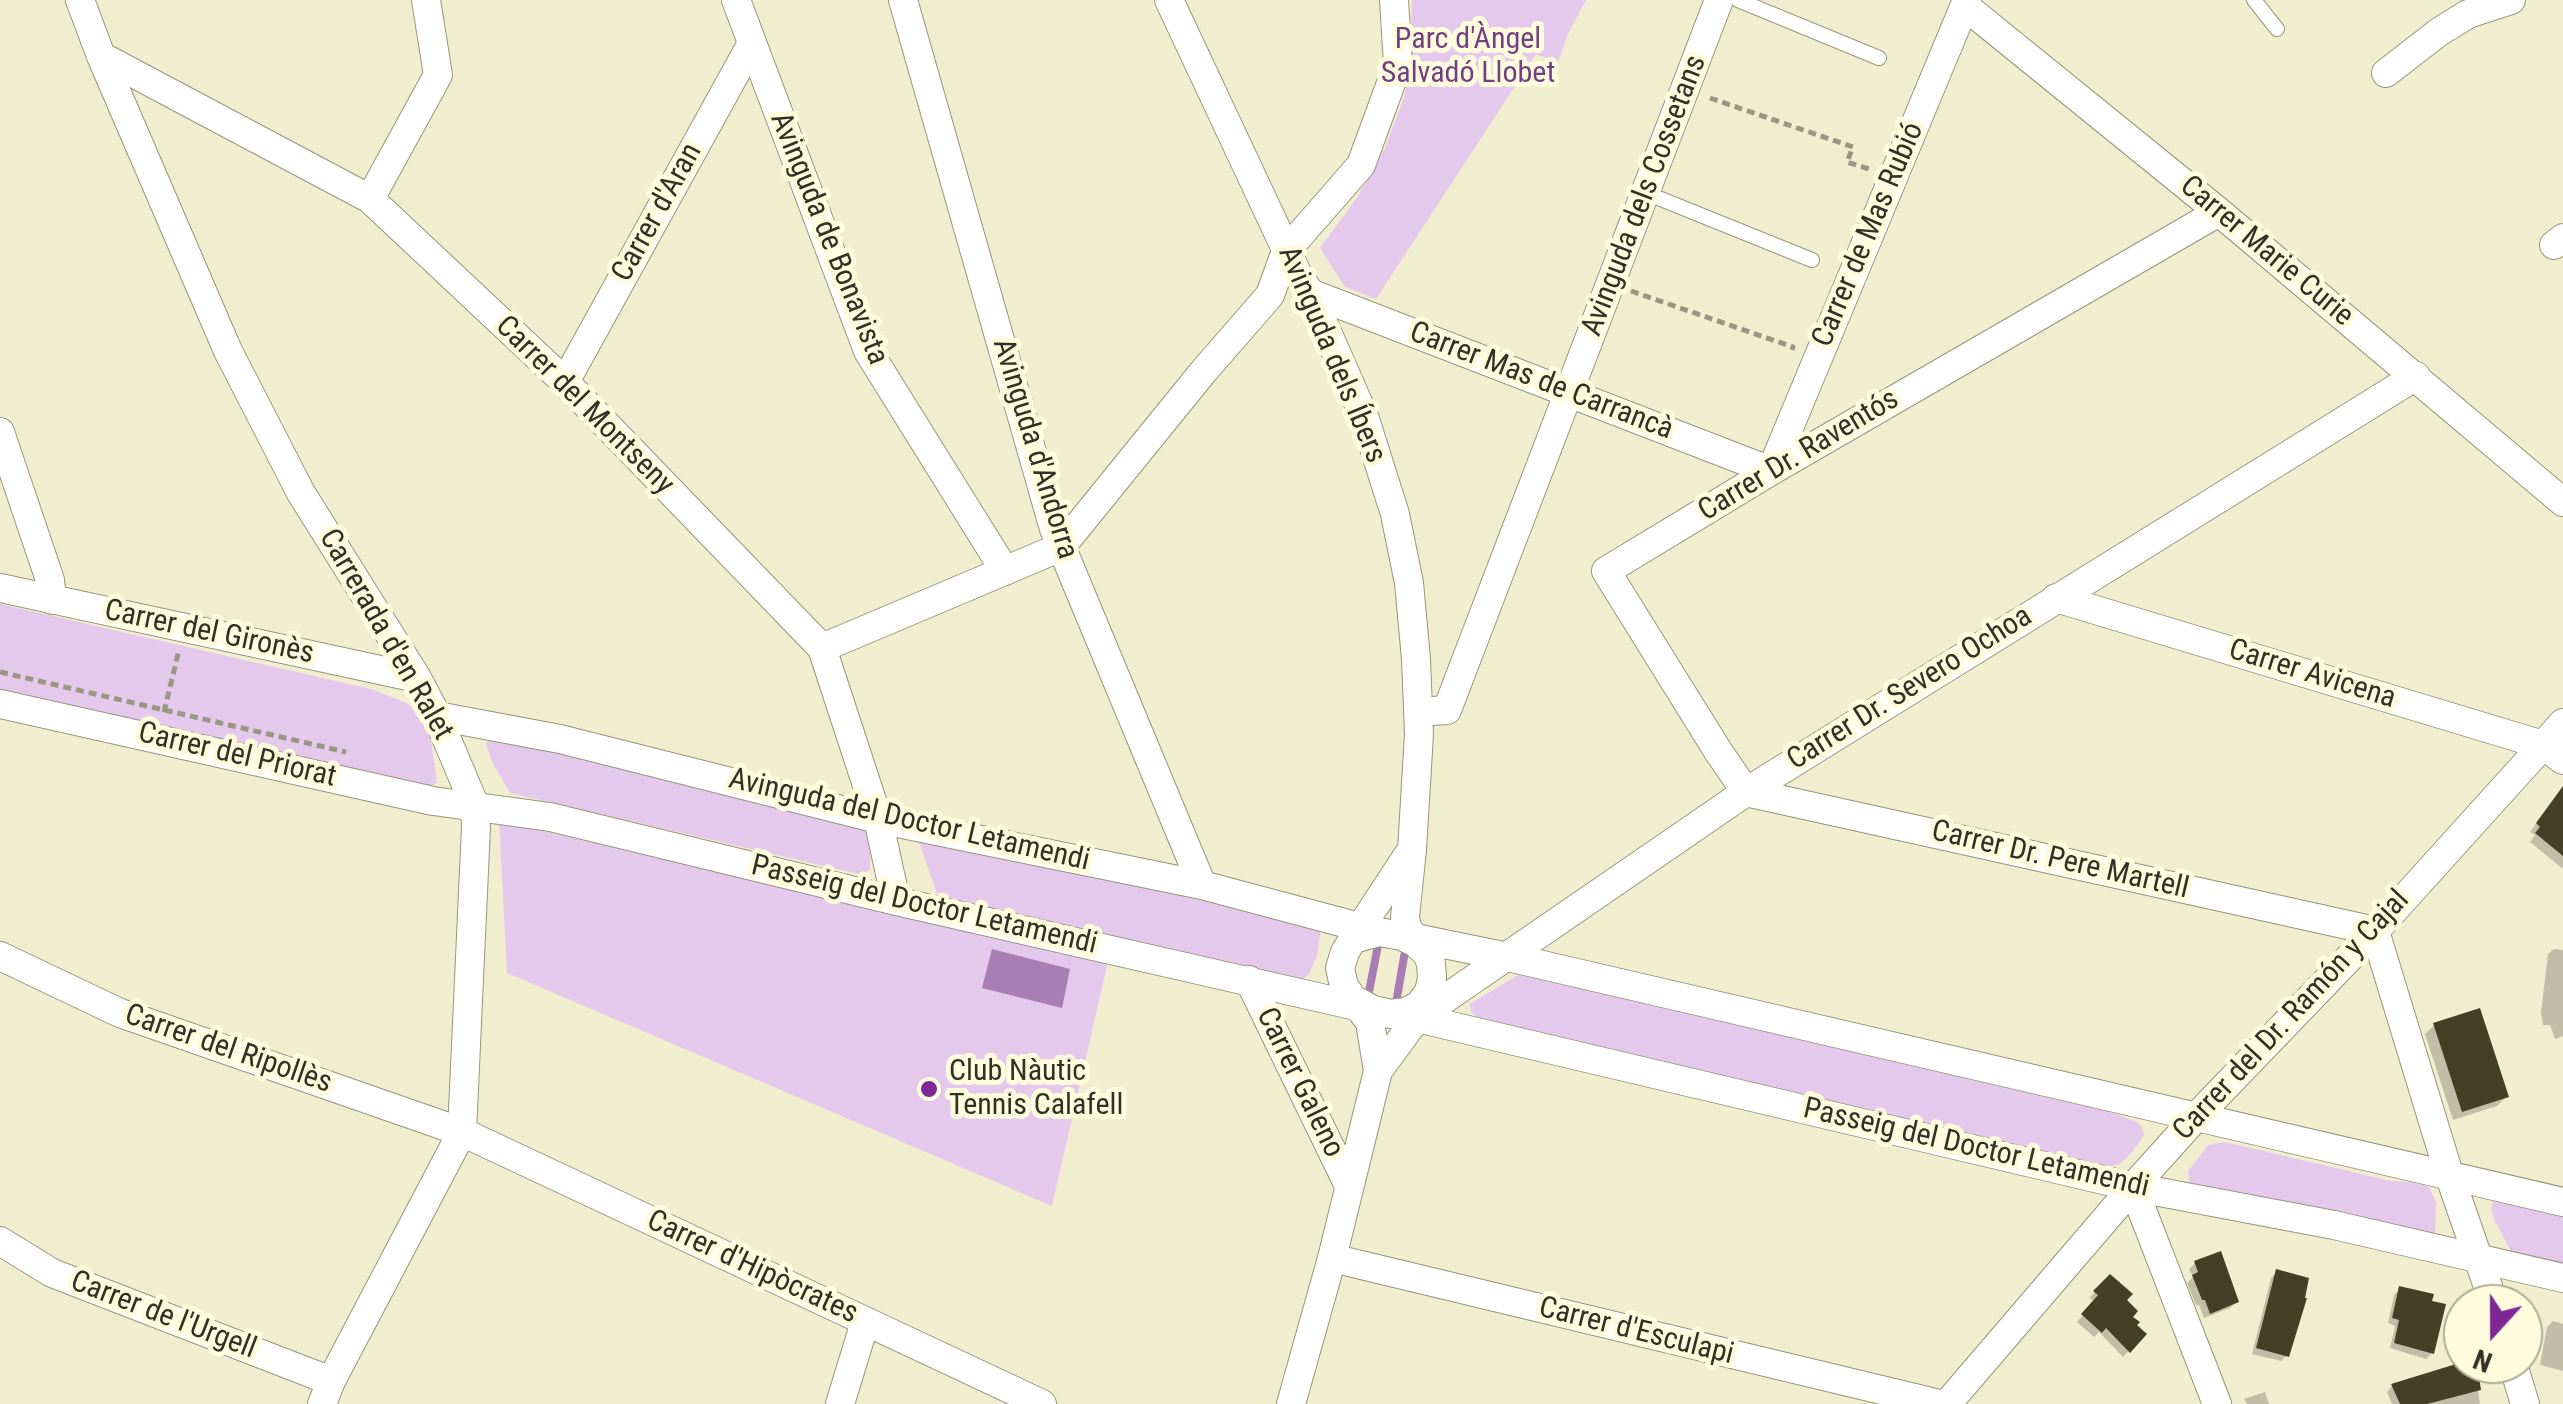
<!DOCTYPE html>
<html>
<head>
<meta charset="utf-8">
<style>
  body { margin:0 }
  #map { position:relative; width:2563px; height:1404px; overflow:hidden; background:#f1eed0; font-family:"Roboto Condensed",sans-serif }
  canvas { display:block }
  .north { position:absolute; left:2443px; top:1284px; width:100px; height:100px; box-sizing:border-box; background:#fffcdd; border:2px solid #adab93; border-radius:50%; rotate:201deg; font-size:28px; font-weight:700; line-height:40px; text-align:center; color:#323125 }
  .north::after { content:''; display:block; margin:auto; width:35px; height:45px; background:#7f2795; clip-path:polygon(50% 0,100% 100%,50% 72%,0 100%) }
</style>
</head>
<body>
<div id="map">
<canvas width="2563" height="1404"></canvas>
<div class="north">N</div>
</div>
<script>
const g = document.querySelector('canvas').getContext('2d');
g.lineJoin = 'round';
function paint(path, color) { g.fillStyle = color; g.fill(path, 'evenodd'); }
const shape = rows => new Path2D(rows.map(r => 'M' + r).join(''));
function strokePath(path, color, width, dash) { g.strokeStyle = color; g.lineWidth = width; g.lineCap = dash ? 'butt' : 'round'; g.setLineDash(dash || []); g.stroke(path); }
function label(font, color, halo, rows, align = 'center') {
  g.font = font + ' "Roboto Condensed",sans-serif'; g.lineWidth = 10; g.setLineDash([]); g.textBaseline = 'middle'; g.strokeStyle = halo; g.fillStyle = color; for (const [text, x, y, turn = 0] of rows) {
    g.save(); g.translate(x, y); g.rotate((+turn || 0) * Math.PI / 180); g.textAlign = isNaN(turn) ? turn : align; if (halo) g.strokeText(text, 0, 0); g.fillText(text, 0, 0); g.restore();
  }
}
paint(shape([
  [1412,0,1586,0,1569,32,1558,62,1536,54,1376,299,1345,287,1320,248,1358,196,1385,148,1404,97,1410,64],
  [0,604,371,689,409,704,430,734,437,783,426,787,0,693],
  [491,737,859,823,871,834,870,869,863,874,854,873,510,793,492,762,486,744],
  [499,821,1108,962,1052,1206,507,973],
  [920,833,1321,929,1317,956,1309,974,1303,979,938,897,919,842],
  [1519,974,2082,1105,2093,1106,2135,1121,2142,1127,2144,1135,2133,1151,2120,1164,2102,1170,1478,1018,1471,1012,1470,1004],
  [2225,1142,2391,1181,2411,1182,2429,1187,2436,1202,2435,1236,2198,1186,2189,1181,2188,1171,2208,1145],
  [2494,1200,2563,1215,2563,1274,2513,1255,2493,1218,2491,1208]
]), '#e5c9ed');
paint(shape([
  [992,949,1070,969,1062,1008,982,988]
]), '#a77db3');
paint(shape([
  [2563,799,2563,869,2530,842,2535,835,2530,832,2551,803],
  [2554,949,2563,950,2563,1036,2555,1039,2550,1025,2543,1025,2541,1012,2548,954],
  [2434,1025,2506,1097,2497,1106,2453,1120,2425,1034],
  [2195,1263,2236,1302,2230,1308,2204,1318,2199,1305,2196,1305,2187,1283,2193,1277,2189,1269],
  [2277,1272,2287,1355,2281,1361,2252,1354,2271,1278],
  [2110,1277,2134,1326,2144,1334,2123,1357,2099,1332,2094,1337,2077,1322,2095,1301,2089,1298],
  [2400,1289,2432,1353,2426,1359,2390,1348,2395,1326,2388,1323,2394,1295],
  [2553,1321,2563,1324,2563,1371,2540,1365,2547,1327],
  [2465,1364,2474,1364,2480,1404,2392,1404,2387,1392,2392,1386],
  [2265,1392,2269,1404,2247,1404,2244,1399]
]), '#0003');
strokePath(shape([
  [1368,997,1379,940],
  [1396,1003,1406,946]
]), '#a77db3', 8);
paint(shape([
  [2563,786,2563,856,2535,833,2540,827,2536,823],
  [2480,1008,2509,1097,2462,1112,2433,1023],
  [2221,1251,2239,1302,2210,1314,2205,1300,2202,1300,2192,1275,2198,1272,2194,1261],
  [2276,1269,2309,1278,2305,1298,2307,1298,2289,1357,2256,1348],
  [2110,1274,2133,1294,2127,1300,2138,1311,2133,1317,2140,1322,2137,1325,2147,1334,2130,1353,2106,1328,2102,1333,2081,1314,2098,1295,2093,1291],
  [2399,1286,2434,1294,2432,1301,2446,1304,2434,1354,2394,1343,2399,1320,2392,1318],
  [2456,1364,2477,1364,2481,1390,2427,1404,2400,1404,2391,1384]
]), '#434026');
const service = shape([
  [1738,0,1879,58],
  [2254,0,2277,29],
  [1646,193,1812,260]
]);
const minor = shape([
  [80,0,101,56,228,351,301,493,417,678,437,716,475,806,476,827,462,1132,331,1381,322,1404],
  [736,0,868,351,1005,571],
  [903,0,1054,529,1202,885],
  [1169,0,1298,275,1310,293,1364,416,1395,514,1409,583,1416,659,1419,734,1412,850,1405,917,1407,928,1423,948],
  [1965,6,2219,212,2563,502],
  [101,56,370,199,565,382,822,648,878,819,896,901],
  [2386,73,2439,32,2468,14,2511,0],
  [370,199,438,75,426,0],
  [2219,212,1771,471,1606,571,1718,751,1746,792,2375,931,2449,1174,2494,1304],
  [2554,245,2563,238],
  [1310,293,1771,471,1967,0],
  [565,382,751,45],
  [0,432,50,580,52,600],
  [0,588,417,678],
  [2056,598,2543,745,2563,760],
  [822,648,1061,547,1203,372,1270,295,1286,251,1361,165,1398,64,1394,0],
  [0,704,433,801,550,817,896,901,1365,1008],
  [1418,712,1447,710,1719,0],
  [437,716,560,739,878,819,1202,885,1378,932],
  [1410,937,1508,957,2563,1202],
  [1353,939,1408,855],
  [0,956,120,1013,462,1132,1042,1404],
  [1249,980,1349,1186],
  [1353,999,1370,1022,1378,1071],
  [1391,1014,1406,1012,1419,1005,1429,992,1432,978,1431,963,1427,954,1416,943,1402,936,1379,932,1353,939,1345,952,1340,968,1344,986,1353,999,1373,1010,1391,1014,1430,1021,2133,1187,2334,1225,2563,1278],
  [1417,1018,1746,792,2416,376],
  [2133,1187,2217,1404],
  [0,1241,52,1273,331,1381],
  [1332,1258,1940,1404],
  [2513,1364,2525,1404],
  [840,1404,865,1322],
  [1291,1404,1332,1258,1378,1071,1416,1019,1422,1006],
  [1947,1404,2133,1187,2197,1116,2375,931,2563,723]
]);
strokePath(service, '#989579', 16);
strokePath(minor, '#989579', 30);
strokePath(shape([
  [1710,98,1853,147,1847,162,1872,170],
  [1631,291,1793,347,1792,350],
  [0,672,346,752],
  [164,712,179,650]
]), '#999781', 5, [8, 5]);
strokePath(service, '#fff', 14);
strokePath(minor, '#fff', 28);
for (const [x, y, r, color] of [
  [929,1089,10,"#7f2795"]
]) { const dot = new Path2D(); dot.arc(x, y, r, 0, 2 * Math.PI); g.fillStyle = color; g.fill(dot); strokePath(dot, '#fffcdd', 4); }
label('30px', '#743e82', '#fffcdd', [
  ["Parc d'Àngel",1468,40],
  ["Salvadó Llobet",1468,74]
]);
label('30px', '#323125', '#fffcdd', [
  ["Avinguda dels Cossetans",1645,196,-69],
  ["Carrer d'Aran",658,213,-61],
  ["Carrer de Mas Rubió",1869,235,-67],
  ["Avinguda de Bonavista",828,239,68],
  ["Carrer Marie Curie",2266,252,40],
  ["Avinguda dels Íbers",1331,355,67],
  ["Carrer Mas de Carrancà",1541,382,21],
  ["Carrer del Montseny",584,406,45],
  ["Avinguda d'Andorra",1034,449,73],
  ["Carrer Dr. Raventós",1799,456,-31],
  ["Carrer del Gironès",209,633,12],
  ["Carrerada d'en Ralet",385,635,60],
  ["Carrer Avicena",2312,675,17],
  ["Carrer Dr. Severo Ochoa",1910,689,-32],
  ["Carrer del Priorat",237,756,13],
  ["Avinguda del Doctor Letamendi",909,821,13],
  ["Carrer Dr. Pere Martell",2060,861,13],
  ["Passeig del Doctor Letamendi",924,906,13],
  ["Carrer del Dr. Ramón y Cajal",2292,1016,-47],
  ["Carrer del Ripollès",228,1050,19],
  ["Carrer Galeno",1299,1083,64],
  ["Passeig del Doctor Letamendi",1976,1149,13],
  ["Carrer d'Hipòcrates",752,1268,25],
  ["Carrer de l'Urgell",163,1316,21],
  ["Carrer d'Esculapi",1636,1332,14]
]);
label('30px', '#323125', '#fffcdd', [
  ["Club Nàutic",949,1072],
  ["Tennis Calafell",949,1106]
], 'left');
</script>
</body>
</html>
